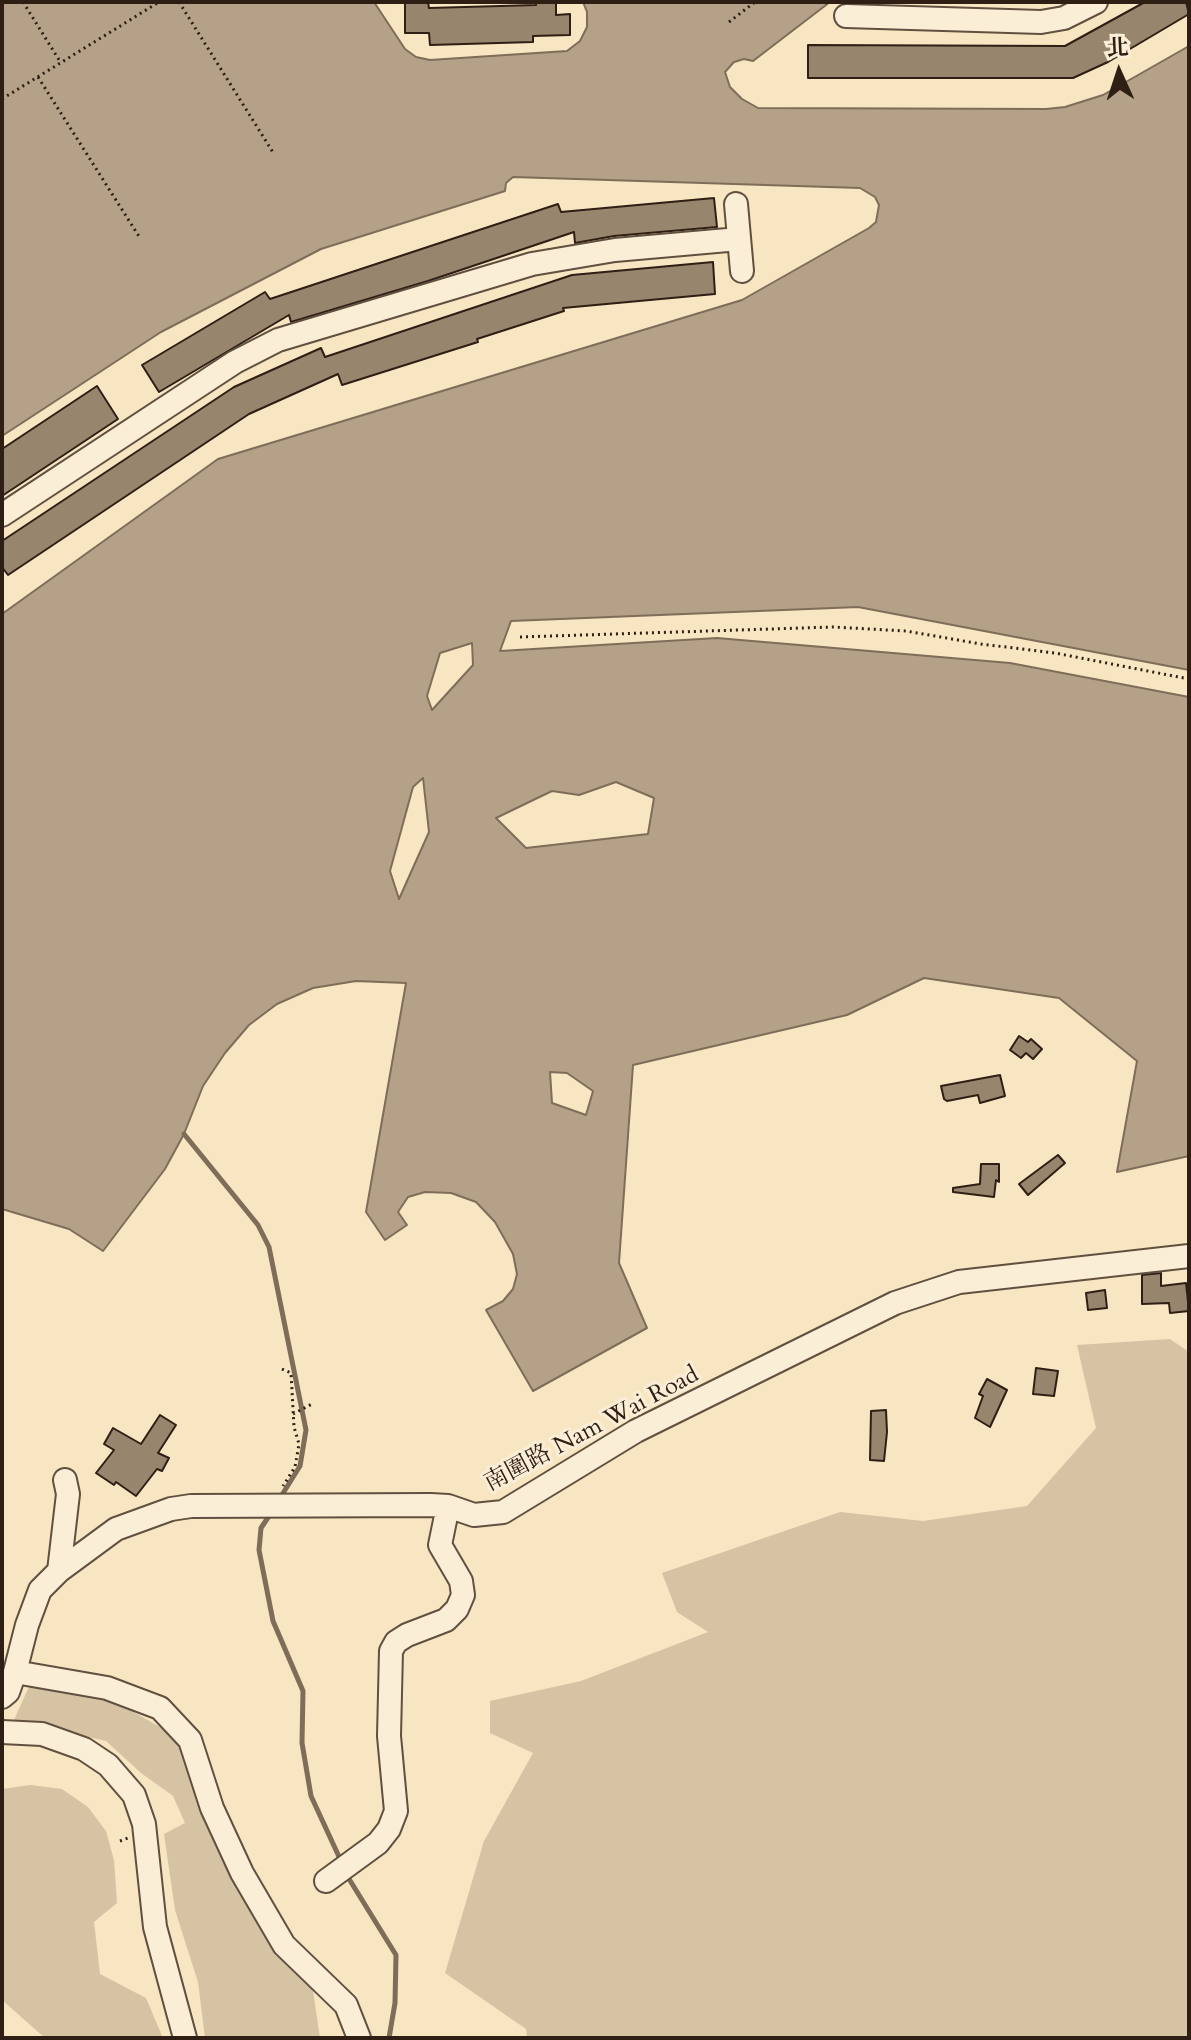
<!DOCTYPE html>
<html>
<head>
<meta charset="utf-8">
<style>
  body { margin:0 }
  #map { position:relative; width:1191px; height:2040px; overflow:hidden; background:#f8e5c2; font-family:Cardo,"Noto Serif TC",serif }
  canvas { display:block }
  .frame { position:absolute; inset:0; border:4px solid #2f1e14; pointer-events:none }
  .north { position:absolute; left:1079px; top:32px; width:80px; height:80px; -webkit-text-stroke:6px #faeed7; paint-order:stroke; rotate:357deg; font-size:22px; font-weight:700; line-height:32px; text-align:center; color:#2f1e14 }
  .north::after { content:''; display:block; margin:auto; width:28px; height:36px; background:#2f1e14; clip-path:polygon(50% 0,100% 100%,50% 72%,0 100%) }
</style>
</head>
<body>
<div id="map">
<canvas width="1191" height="2040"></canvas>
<div class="frame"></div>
<div class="north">北</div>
</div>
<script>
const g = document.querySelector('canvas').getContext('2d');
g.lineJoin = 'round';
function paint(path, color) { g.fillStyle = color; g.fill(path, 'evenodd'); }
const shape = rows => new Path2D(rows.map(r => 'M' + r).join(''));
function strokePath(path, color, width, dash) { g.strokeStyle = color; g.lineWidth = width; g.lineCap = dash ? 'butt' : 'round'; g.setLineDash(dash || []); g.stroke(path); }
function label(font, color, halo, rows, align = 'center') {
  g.font = font + ' Cardo,"Noto Serif TC",serif'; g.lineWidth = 6; g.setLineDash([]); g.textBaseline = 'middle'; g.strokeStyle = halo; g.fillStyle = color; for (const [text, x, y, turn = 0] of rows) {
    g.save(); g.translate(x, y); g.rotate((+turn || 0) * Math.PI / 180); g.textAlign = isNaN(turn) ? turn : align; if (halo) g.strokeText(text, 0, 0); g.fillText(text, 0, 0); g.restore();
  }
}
paint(shape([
  [1170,1339,1189,1352,1189,2038,527,2038,526,2029,445,1973,484,1841,533,1753,490,1733,490,1701,581,1681,708,1632,677,1612,662,1573,840,1512,923,1521,1027,1506,1096,1428,1077,1345],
  [32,1680,97,1691,179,1738,199,1805,255,1917,312,1984,320,2038,205,2038,198,1982,175,1910,164,1834,185,1823,173,1796,141,1773,106,1741,14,1720],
  [30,1785,62,1789,88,1807,106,1831,114,1860,117,1903,94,1922,100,1974,146,1998,163,2038,45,2038,2,2000,2,1789]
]), '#d6c3a4');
const water = shape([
  [2,2,374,2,405,49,416,57,430,60,567,51,580,41,587,27,587,12,583,2,830,2,753,61,744,59,734,62,725,72,730,87,742,99,758,108,1046,109,1065,107,1103,95,1189,46,1189,670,858,607,511,621,500,651,717,638,1010,663,1189,697,1189,1156,1117,1172,1137,1061,1059,998,924,978,847,1015,633,1065,619,1263,647,1328,533,1391,486,1310,503,1301,513,1289,517,1274,513,1254,495,1222,476,1202,451,1193,425,1192,408,1197,398,1212,407,1225,385,1240,366,1212,406,983,356,981,313,988,277,1004,249,1025,225,1053,203,1086,184,1134,165,1169,103,1251,69,1229,2,1209,2,614,218,459,742,300,869,228,876,222,879,205,875,197,860,188,513,177,506,183,505,191,321,249,161,332,2,436,2,2],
  [472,643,473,665,432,710,427,696,440,653,472,643],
  [423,778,429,832,399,899,390,871,413,787,423,778],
  [616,782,654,798,648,834,526,848,496,818,552,791,579,795,616,782],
  [550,1072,567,1073,593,1091,586,1115,552,1103,550,1072]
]);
paint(water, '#b4a187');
strokePath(water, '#7f6d59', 2);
strokePath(shape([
  [184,1134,258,1225,269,1247,306,1430,300,1466,280,1498],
  [271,1513,261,1528,259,1550,273,1621,303,1691,302,1743,311,1796,341,1861],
  [346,1874,396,1955,395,2003,389,2038]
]), '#7f6d59', 5);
const building = shape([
  [405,2,428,2,429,8,536,5,536,2,556,2,556,15,570,14,570,35,533,36,533,42,430,45,429,33,405,33,405,2],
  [1145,2,1186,2,1189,14,1108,62,1073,78,808,78,808,45,1065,46,1145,2],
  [714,198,717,227,614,236,575,243,574,232,428,281,291,322,289,315,159,392,142,365,265,292,270,299,558,204,561,212,714,198],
  [713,262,715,294,563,308,564,311,477,339,478,342,342,385,338,374,249,414,8,575,2,567,2,541,234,387,321,348,325,357,572,275,713,262],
  [97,386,118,419,2,496,2,449,97,386],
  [1019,1036,1028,1042,1031,1039,1042,1049,1033,1059,1026,1053,1021,1058,1010,1050,1019,1036],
  [1000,1075,1005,1096,980,1103,978,1095,947,1101,944,1099,941,1086,1000,1075],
  [1058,1155,1065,1163,1028,1195,1019,1184,1058,1155],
  [981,1164,999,1164,999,1182,996,1180,994,1197,953,1192,953,1188,980,1184,981,1164],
  [1161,1273,1161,1286,1186,1283,1189,1311,1170,1313,1169,1303,1142,1304,1142,1275,1161,1273],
  [1105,1290,1107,1308,1088,1310,1086,1293,1105,1290],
  [1036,1368,1058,1371,1054,1396,1033,1394,1036,1368],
  [987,1379,1007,1390,990,1427,975,1418,983,1396,979,1394,987,1379],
  [886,1410,887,1432,884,1461,870,1460,871,1411,886,1410],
  [160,1415,176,1425,158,1453,169,1458,162,1471,157,1469,136,1496,116,1482,114,1485,96,1473,114,1450,104,1444,113,1428,141,1444,160,1415]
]);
paint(building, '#98856e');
strokePath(building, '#2f1e14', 2);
const minor = shape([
  [846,16,1041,22,1064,18,1096,2],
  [736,204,742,271],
  [2,515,235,362,278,340,532,264,615,250,739,239],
  [59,1571,68,1494,65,1480],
  [15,1672,107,1688,160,1708,190,1740,212,1808,242,1873,284,1945,346,2005,359,2038],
  [2,1697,8,1692,15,1672,27,1625,40,1590,59,1571,116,1529,171,1509,191,1506,431,1505,448,1506,474,1515,503,1512,636,1431,895,1303,959,1282,1189,1256],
  [2,1732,42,1734,84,1749,108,1765,134,1795,144,1824,155,1927,185,2038],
  [326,1881,378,1843,389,1829,396,1811,389,1736,391,1651,396,1642,407,1635,446,1620,457,1609,463,1595,461,1581,440,1545,448,1506]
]);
strokePath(minor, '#615040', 26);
strokePath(shape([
  [23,2,61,63],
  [179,2,274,154],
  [825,2,827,4],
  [729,22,755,2],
  [38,77,140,238],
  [2,99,159,2],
  [2,317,5,322],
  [520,637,833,627,906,631,981,644,1055,653,1189,679],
  [282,1369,291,1373,294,1427,299,1444,295,1467,283,1486],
  [293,1414,312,1404],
  [120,1841,128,1838]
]), '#2f1e14', 3, [2, 4]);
strokePath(minor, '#faeed7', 22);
label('24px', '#2f1e14', '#faeed7', [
  ["南圍路 Nam Wai Road",592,1430,-28]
]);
</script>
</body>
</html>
